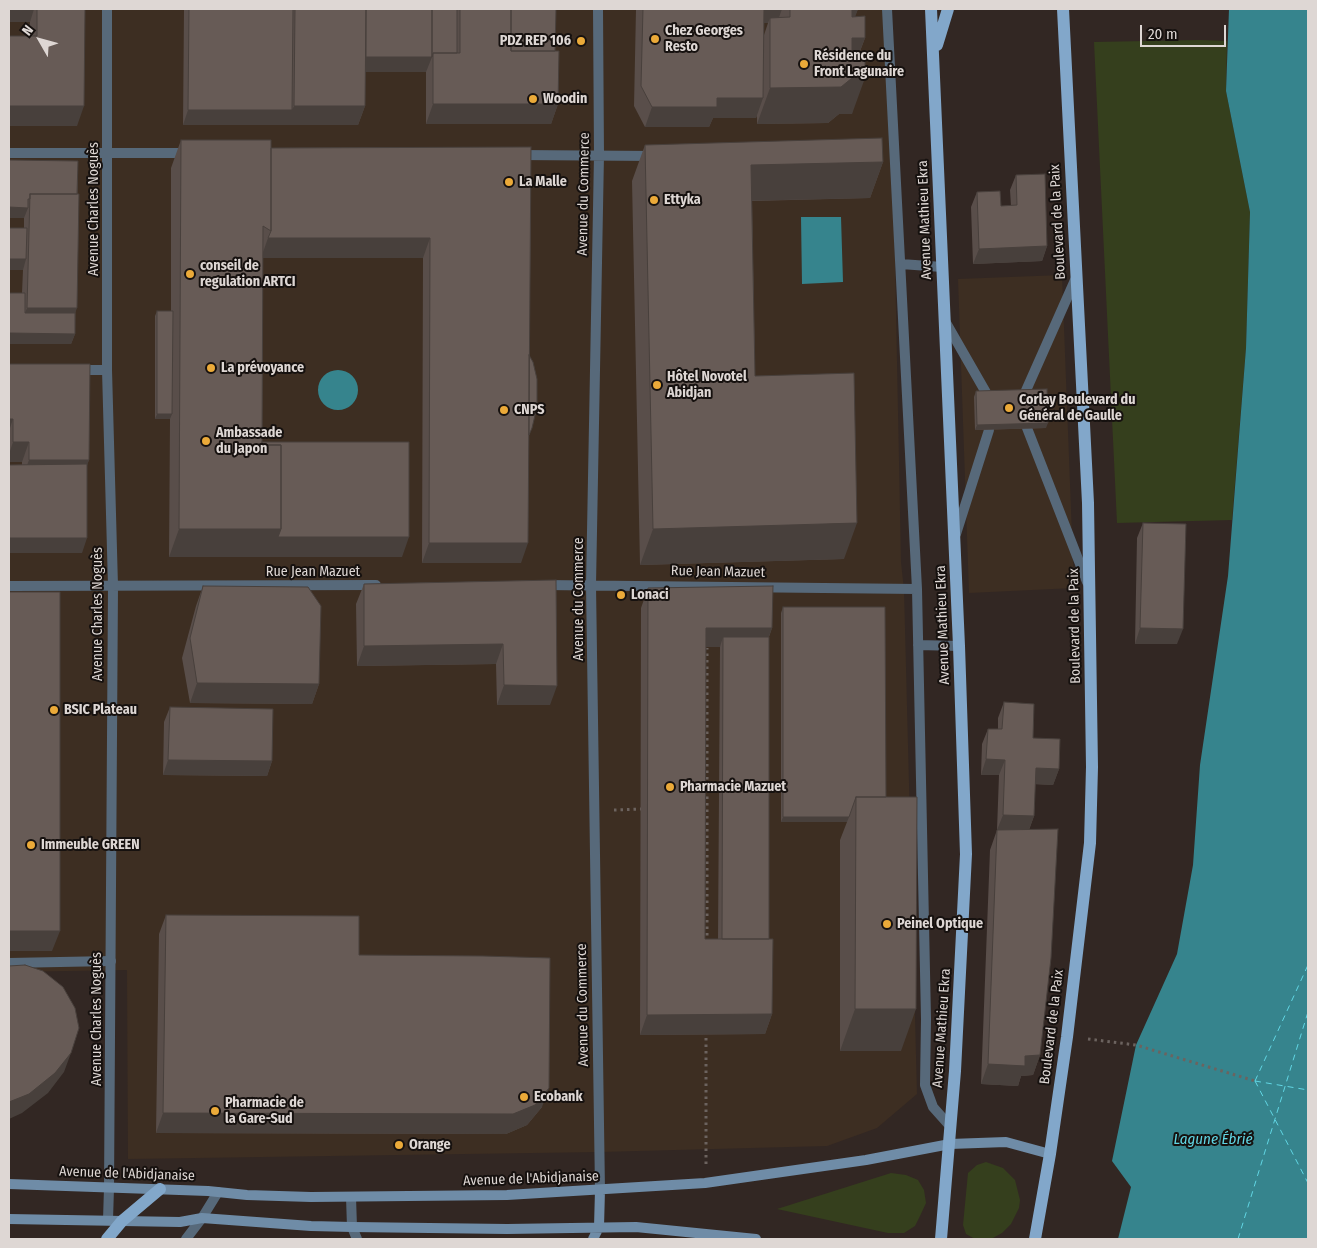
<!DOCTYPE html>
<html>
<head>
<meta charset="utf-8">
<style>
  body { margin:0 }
  #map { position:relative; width:1317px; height:1248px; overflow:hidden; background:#322723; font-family:"Fira Sans Condensed",sans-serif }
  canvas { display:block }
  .frame { position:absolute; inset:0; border:10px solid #ded7d4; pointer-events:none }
  .north { position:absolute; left:15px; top:15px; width:50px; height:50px; -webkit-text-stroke:4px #16110f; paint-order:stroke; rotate:308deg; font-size:14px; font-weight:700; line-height:20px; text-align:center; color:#ded7d4 }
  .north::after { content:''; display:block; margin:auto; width:18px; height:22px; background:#ded7d4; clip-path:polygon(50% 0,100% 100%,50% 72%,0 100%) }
  .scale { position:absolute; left:1140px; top:25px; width:86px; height:22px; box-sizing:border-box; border:2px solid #ded7d4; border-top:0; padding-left:6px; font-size:15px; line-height:18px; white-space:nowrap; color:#ded7d4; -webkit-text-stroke:4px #16110f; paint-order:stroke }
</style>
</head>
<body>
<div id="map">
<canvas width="1317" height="1248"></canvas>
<div class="frame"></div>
<div class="north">N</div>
<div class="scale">20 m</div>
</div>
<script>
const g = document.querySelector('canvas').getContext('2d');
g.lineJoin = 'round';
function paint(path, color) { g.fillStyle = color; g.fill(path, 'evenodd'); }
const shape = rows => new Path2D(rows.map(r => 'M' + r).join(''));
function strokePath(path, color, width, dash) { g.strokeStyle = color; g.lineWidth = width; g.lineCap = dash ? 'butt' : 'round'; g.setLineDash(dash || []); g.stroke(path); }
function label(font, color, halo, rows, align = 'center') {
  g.font = font + ' "Fira Sans Condensed",sans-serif'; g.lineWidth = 4; g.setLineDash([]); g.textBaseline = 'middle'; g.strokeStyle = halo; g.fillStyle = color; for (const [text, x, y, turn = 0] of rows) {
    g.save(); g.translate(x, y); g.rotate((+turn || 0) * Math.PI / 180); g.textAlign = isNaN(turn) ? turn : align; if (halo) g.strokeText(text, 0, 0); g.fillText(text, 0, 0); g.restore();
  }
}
paint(shape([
  [9,9,890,9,901,562,904,590,917,1094,877,1128,827,1146,600,1152,128,1159,127,970,9,972],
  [1062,275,1074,588,969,593,958,279]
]), '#3d2e22');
paint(shape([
  [1200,40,1227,41,1226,91,1250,212,1246,348,1232,520,1117,523,1094,42],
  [986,1162,1003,1168,1015,1180,1020,1200,1019,1208,1011,1224,1002,1233,991,1239,975,1239,966,1234,963,1225,968,1173,977,1165],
  [891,1173,906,1175,918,1180,924,1190,926,1203,920,1216,915,1226,904,1233,888,1233,777,1209]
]), '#353f1d');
paint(shape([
  [1229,9,1308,9,1308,1239,1118,1239,1131,1187,1112,1161,1136,1045,1177,954,1193,865,1200,765,1228,576,1246,348,1250,212,1226,91],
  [801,217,841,217,843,282,802,284],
  '318 390a20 20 0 1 1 40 0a20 20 0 1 1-40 0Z'
]), '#36848d');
strokePath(shape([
  [1255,1081,1308,965],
  [1255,1081,1308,1183],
  [1255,1081,1308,1090],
  [1238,1239,1308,1012]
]), '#61d6e4', 1, [6, 5]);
strokePath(shape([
  [614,810,641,809],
  [707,942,707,648],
  [1088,1039,1136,1045,1255,1081],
  [706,1164,706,1034]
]), '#6c635f', 3, [2.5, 4]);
strokePath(shape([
  [945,321,988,396],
  [1024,395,1075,280],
  [1027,428,1087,582],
  [956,534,989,430],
  [9,963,111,961],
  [351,1197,352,1227,357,1239],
  [186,1239,202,1218,218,1192]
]), '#57697a', 10);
strokePath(shape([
  [107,9,107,370,113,586,109,1188,108,1220],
  [598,9,599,155,591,585,600,1190],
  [887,9,917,589,926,1019,925,1085,933,1107,949,1125],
  [9,153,190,153],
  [517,155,655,156],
  [901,264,942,267],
  [77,370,107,370],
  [543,585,917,589],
  [9,586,376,585],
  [918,645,959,646]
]), '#57697a', 10);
strokePath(shape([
  [9,1184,208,1191,247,1195,311,1197,507,1195,705,1183,866,1160,950,1144,1006,1142,1050,1154],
  [9,1219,180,1222,202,1218,311,1226,352,1227,507,1229,636,1227,756,1239],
  [593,1239,599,1227,600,1190]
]), '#6f8ca7', 10);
strokePath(shape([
  [931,9,959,646,966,854,955,1071,941,1239],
  [937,45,948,9],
  [107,1239,122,1221,160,1189],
  [1035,1239,1050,1154,1067,1037,1090,843,1092,767,1088,503,1063,9]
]), '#82a7ca', 12);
paint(shape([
  [9,9,85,9,77,126,9,126,9,36,29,36,30,22],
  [184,9,556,9,555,51,558,104,551,124,426,124,426,72,365,72,365,106,358,125,183,125],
  [636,9,858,9,855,16,865,38,859,54,852,114,839,114,828,123,757,124,757,115,756,118,713,118,709,127,645,127,634,106],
  [764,23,768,23,764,35],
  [181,140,271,148,531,147,529,436,521,563,422,563,423,258,263,258,262,442,402,557,169,557,170,419,155,419,155,316,157,311,171,311,171,168],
  [645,145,883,162,870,198,752,201,755,376,844,559,640,565,632,181],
  [9,160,78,161,75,334,71,344,9,344,9,293,22,293,23,270,9,270,24,228,24,218,9,218],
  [1016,175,1047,246,1042,261,973,264,971,207,977,192,1001,206,1011,206,1010,190],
  [9,364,89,460,87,464,82,553,22,465,22,462,9,462],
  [976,391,1046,428,975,430,974,397],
  [1143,523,1177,644,1135,644,1137,538],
  [556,580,550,705,497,705,496,664,357,666,356,604,364,584],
  [203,586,319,684,312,704,190,703,182,658,196,606],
  [648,588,772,628,769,637,769,939,772,1014,765,1034,640,1035,641,608],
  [706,647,720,647,718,939,705,939],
  [783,607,886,797,901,1051,840,1051,840,840,847,822,781,822,781,613],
  [1004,702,1059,769,1053,785,1035,784,1034,816,1029,830,1040,1055,1033,1075,1021,1076,1018,1086,981,1084,990,850,997,830,999,775,981,775,982,744,988,729,998,729,998,718],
  [170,707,272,761,267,776,163,775,164,722],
  [166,915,359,955,542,1107,527,1125,506,1134,156,1133,159,934]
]), '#594e4a');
paint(shape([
  [9,9,34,9,30,22,9,22],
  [762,9,782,9,777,23,770,18,768,23,757,23],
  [846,9,858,9,851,28],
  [852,38,865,38,851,74],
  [364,57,432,57,426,72,358,72],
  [852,78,865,78,852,114,839,114,828,123,757,124,770,88],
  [717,98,763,98,756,118,713,118,709,127,645,127,652,107],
  [433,104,558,104,551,124,426,124],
  [9,106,84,106,77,126,9,126],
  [294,106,365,106,358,125,183,125,188,110,292,110],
  [883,162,870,198,738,201,751,165],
  [9,207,28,208,24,218,9,218],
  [268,238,430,238,423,258,261,258],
  [1047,246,1042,261,973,264,979,249],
  [9,259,26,259,23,270,9,270],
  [27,308,77,308,71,324,21,323],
  [9,333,75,334,71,344,9,344],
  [157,414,172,414,170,419,155,419],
  [9,419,13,419,9,431],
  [1048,423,1046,428,975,430,977,425],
  [13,442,29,442,22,462,9,462,9,454],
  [29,460,89,460,82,480,22,479],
  [857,523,844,559,640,565,653,529],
  [179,529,281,529,409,537,402,557,169,557],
  [9,538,87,538,82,553,9,553],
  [429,543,528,543,521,563,422,563],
  [706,628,772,628,765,647,723,637,720,647,699,647],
  [1140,628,1183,629,1177,644,1135,644],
  [503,644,496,664,357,666,364,646],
  [197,683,319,684,312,704,190,703],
  [504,685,557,686,550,705,497,705],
  [986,759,1005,760,999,775,981,775],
  [168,760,272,761,267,776,163,775],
  [1036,768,1059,769,1053,785,1031,784],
  [1003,815,1034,816,1028,832,997,830],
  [783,817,849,817,847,822,781,822],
  [9,931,60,931,52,951,9,951],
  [855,1009,916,1009,901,1051,840,1051],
  [772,1014,765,1034,640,1035,647,1015],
  [71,1053,64,1072,48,1093,22,1113,9,1119,9,1102],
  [1040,1055,1033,1075,1021,1076,1018,1086,981,1084,988,1064,1025,1056],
  [549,1088,542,1107,527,1125,506,1134,156,1133,163,1113]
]), '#48403c');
const building = shape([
  [37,9,85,9,84,106,9,106,9,36,37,36,37,9],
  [189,9,293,9,292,110,188,110,189,9],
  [295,9,366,9,365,106,294,106,295,9],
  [366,9,432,9,432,57,366,57,366,9],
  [432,9,457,9,457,53,433,53,432,57,432,9],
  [460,9,511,9,511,51,559,51,558,104,433,104,433,53,460,53,460,9],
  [511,9,556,9,555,51,511,51,511,9],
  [643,9,764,9,763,98,717,98,717,107,652,107,641,86,643,9],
  [790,9,852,9,852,17,865,16,865,38,852,38,852,54,865,54,865,78,852,78,841,87,770,88,770,18,790,17,790,9],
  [882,138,883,162,751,165,755,376,854,373,857,523,653,529,645,145,882,138],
  [181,140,271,140,271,231,263,226,262,445,281,445,281,529,179,529,181,140],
  [531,147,528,543,429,543,430,238,268,238,271,231,271,148,531,147],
  [9,160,78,161,77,194,30,194,30,199,28,199,28,208,9,207,9,160],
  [1045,174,1047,246,979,249,977,192,1000,191,1001,206,1017,205,1016,175,1045,174],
  [30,194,79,194,77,308,27,308,30,194],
  [9,228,27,228,26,259,9,259,9,228],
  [9,293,25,293,25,313,75,313,75,334,9,333,9,293],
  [157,311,173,311,172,414,157,414,157,311],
  [529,355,533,362,537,379,537,407,532,428,529,435,529,355],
  [9,364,90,364,89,460,29,460,29,442,13,442,13,419,9,419,9,364],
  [1047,389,1048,423,977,425,976,391,1047,389],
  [262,442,409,442,409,537,278,537,281,529,281,445,262,445,262,442],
  [87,464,87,538,9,538,9,465,87,464],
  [1143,523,1186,524,1183,629,1140,628,1143,523],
  [556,580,557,686,504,685,503,644,364,646,364,584,556,580],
  [203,586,308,587,321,606,319,684,197,683,190,638,203,586],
  [773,586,772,628,706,628,705,939,773,939,772,1014,647,1015,648,588,773,586],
  [9,592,60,592,60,931,9,931,9,592],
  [783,607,885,607,886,797,856,797,849,817,783,817,783,607],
  [723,637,769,637,769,939,722,939,723,637],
  [1004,702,1034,704,1033,738,1060,739,1059,769,1036,768,1034,816,1003,815,1005,760,986,759,988,729,1002,729,1004,702],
  [170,707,273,709,272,761,168,760,170,707],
  [856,797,917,797,916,1009,855,1009,856,797],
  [1058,829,1051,958,1040,1055,1025,1056,1025,1066,988,1064,997,830,1058,829],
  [166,915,359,916,359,955,483,956,550,958,549,1088,535,1105,513,1114,163,1113,166,915],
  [25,965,43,971,63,987,75,1008,79,1028,71,1053,55,1073,29,1094,9,1102,9,966,25,965]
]);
paint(building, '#675b56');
strokePath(building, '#48403c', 1);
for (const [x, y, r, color] of [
  [655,39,5,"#ebaa39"],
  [581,41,5,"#ebaa39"],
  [804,64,5,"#ebaa39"],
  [533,99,5,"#ebaa39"],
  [509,182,5,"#ebaa39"],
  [654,200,5,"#ebaa39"],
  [190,274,5,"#ebaa39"],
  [211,368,5,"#ebaa39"],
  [657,385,5,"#ebaa39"],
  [1009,408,5,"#ebaa39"],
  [504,410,5,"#ebaa39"],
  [206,441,5,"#ebaa39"],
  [621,595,5,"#ebaa39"],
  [54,710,5,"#ebaa39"],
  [670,787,5,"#ebaa39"],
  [31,845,5,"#ebaa39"],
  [887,924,5,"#ebaa39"],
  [524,1097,5,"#ebaa39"],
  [215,1111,5,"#ebaa39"],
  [399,1145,5,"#ebaa39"]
]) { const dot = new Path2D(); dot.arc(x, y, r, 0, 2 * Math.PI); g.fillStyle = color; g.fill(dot); strokePath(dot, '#16110f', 2); }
label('bold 14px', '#ded7d4', '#16110f', [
  ["Chez Georges",665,31],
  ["Resto",665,47],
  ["PDZ REP 106",571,41,"right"],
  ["Résidence du",814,56],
  ["Front Lagunaire",814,72],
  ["Woodin",543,99],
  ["La Malle",519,182],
  ["Ettyka",664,200],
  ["conseil de",200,266],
  ["regulation ARTCI",200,282],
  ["La prévoyance",221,368],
  ["Hôtel Novotel",667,377],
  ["Abidjan",667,393],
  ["Corlay Boulevard du",1019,400],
  ["Général de Gaulle",1019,416],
  ["CNPS",514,410],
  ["Ambassade",216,433],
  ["du Japon",216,449],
  ["Lonaci",631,595],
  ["BSIC Plateau",64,710],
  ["Pharmacie Mazuet",680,787],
  ["Immeuble GREEN",41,845],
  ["Peinel Optique",897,924],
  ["Ecobank",534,1097],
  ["Pharmacie de",225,1103],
  ["la Gare-Sud",225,1119],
  ["Orange",409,1145]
], 'left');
label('14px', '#ded7d4', '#16110f', [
  ["Avenue du Commerce",584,194,-89],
  ["Avenue Charles Noguès",94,209,-90],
  ["Avenue Mathieu Ekra",925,220,-92],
  ["Boulevard de la Paix",1058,222,-93],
  ["Rue Jean Mazuet",313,572],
  ["Rue Jean Mazuet",718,572,1],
  ["Avenue du Commerce",579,599,-90],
  ["Avenue Charles Noguès",98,614,-90],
  ["Avenue Mathieu Ekra",943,625,-92],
  ["Boulevard de la Paix",1075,626,-91],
  ["Avenue du Commerce",583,1005,-91],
  ["Avenue Charles Noguès",97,1019,-90],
  ["Boulevard de la Paix",1052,1027,-83],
  ["Avenue Mathieu Ekra",942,1028,-86],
  ["Avenue de l'Abidjanaise",127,1174,2],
  ["Avenue de l'Abidjanaise",531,1179,-2]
]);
label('italic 15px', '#61d6e4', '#16110f', [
  ["Lagune Ébrié",1213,1140]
]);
</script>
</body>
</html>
